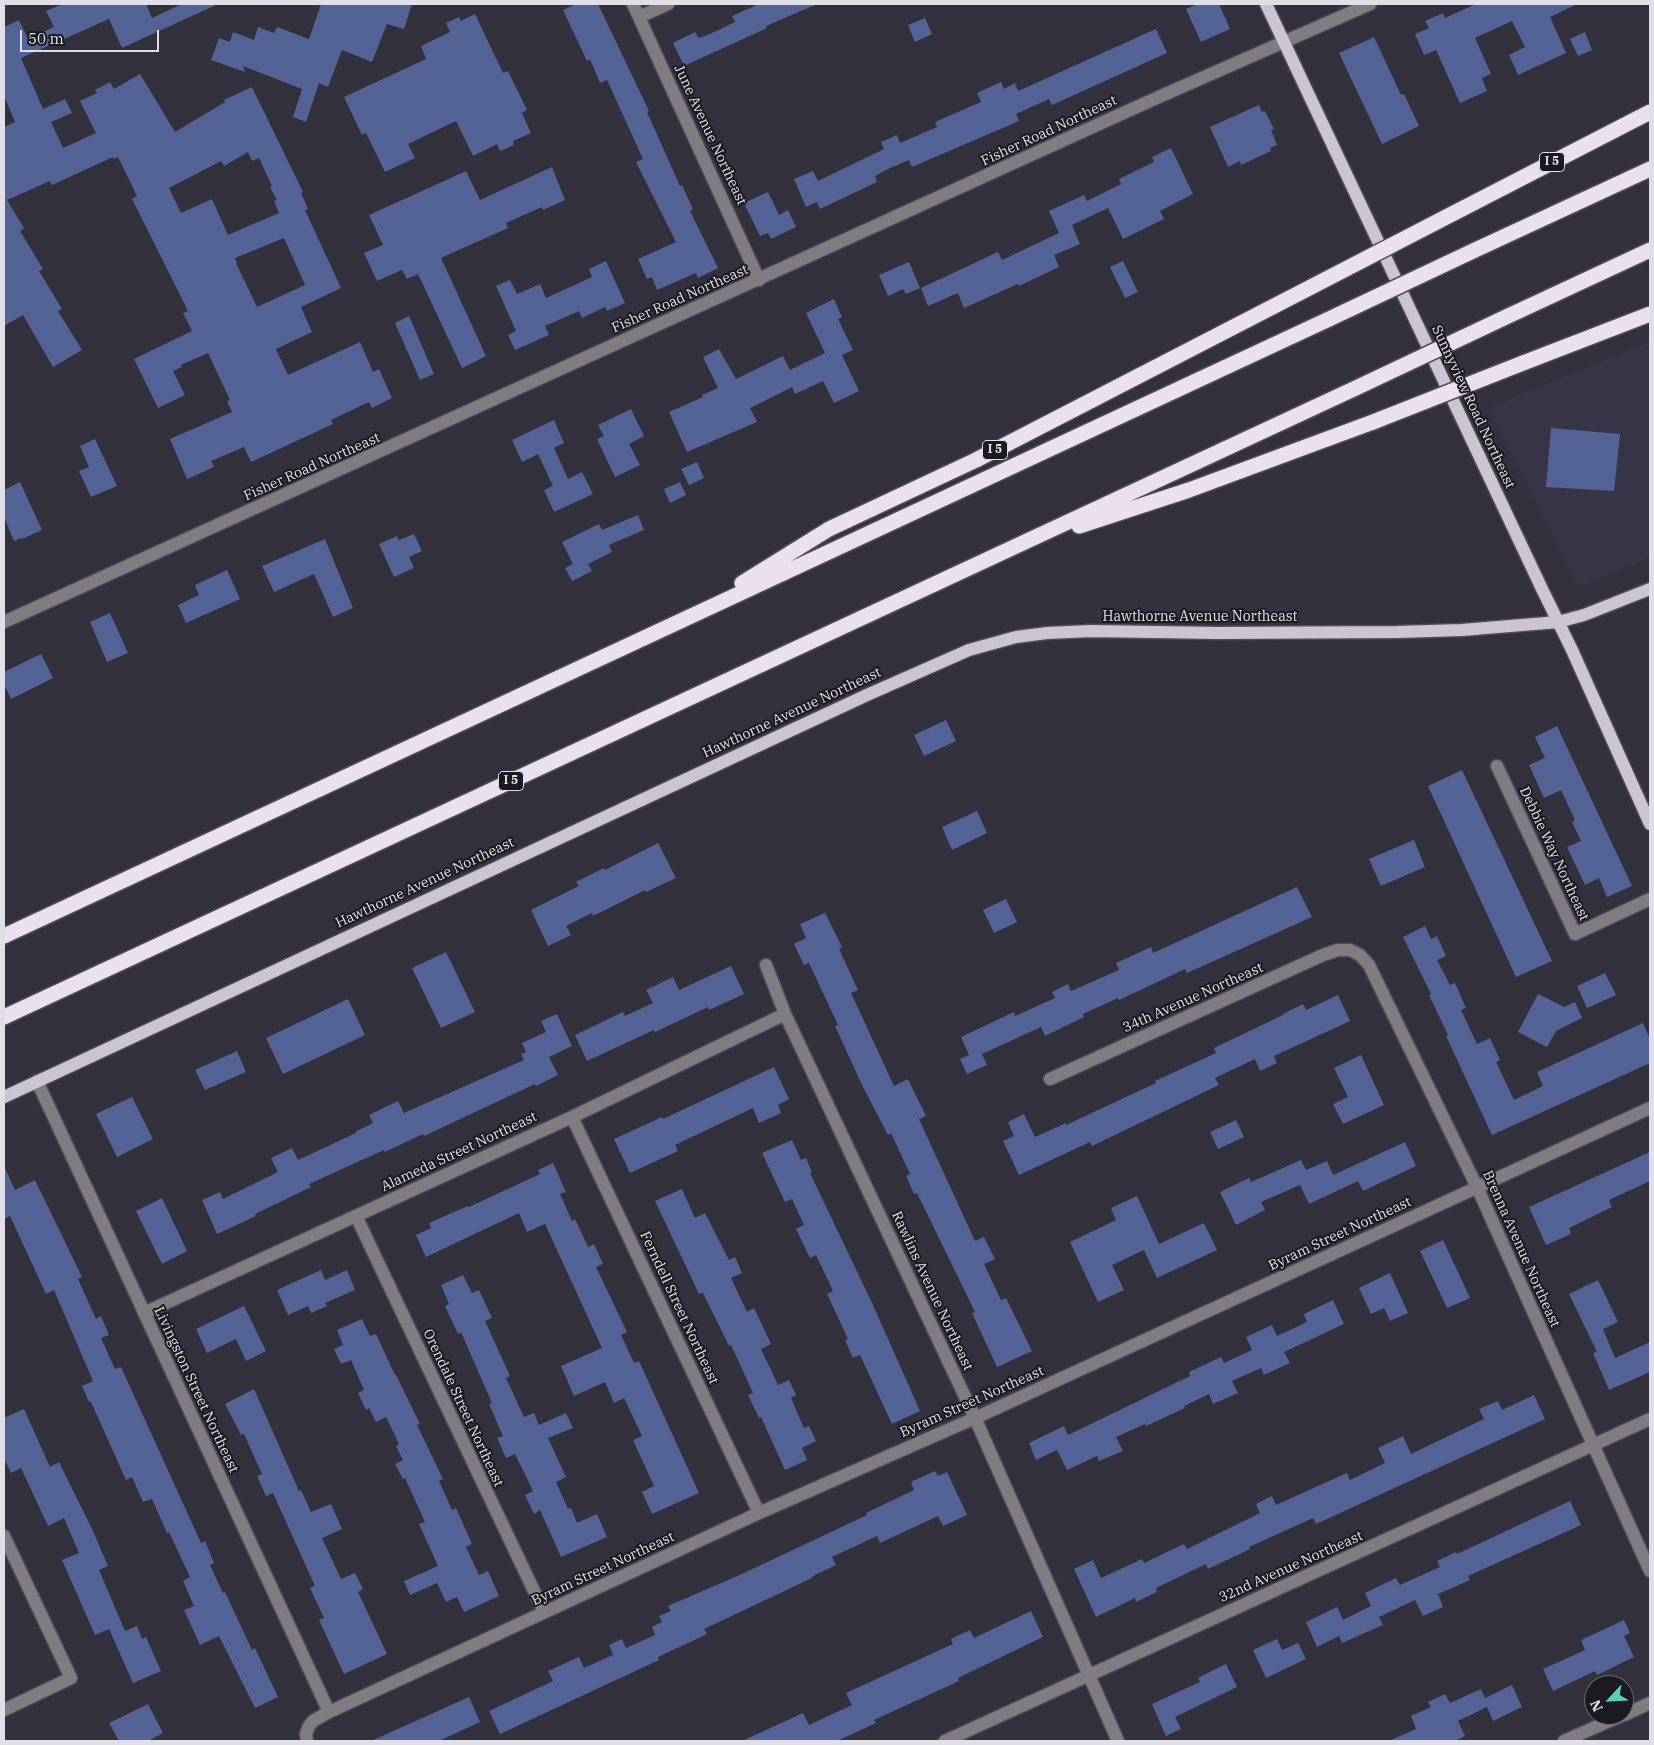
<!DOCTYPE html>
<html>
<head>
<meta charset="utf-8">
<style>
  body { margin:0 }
  #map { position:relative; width:1654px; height:1745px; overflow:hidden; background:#33313e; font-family:"IBM Plex Serif",serif }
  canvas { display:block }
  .frame { position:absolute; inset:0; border:5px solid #e0dfe7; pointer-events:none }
  .north { position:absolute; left:1584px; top:1675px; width:50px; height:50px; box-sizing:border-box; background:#1b1a20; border:1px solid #6a6970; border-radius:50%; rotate:245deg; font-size:14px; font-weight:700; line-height:20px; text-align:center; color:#e0dfe7 }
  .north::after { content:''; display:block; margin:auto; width:18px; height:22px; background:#5dceb9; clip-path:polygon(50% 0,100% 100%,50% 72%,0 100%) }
  .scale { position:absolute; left:20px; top:30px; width:139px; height:22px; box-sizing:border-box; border:2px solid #e0dfe7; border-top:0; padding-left:6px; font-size:15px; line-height:18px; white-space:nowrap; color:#e0dfe7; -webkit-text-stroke:4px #1b1a20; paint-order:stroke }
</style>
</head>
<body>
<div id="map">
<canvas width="1654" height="1745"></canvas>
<div class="frame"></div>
<div class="north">N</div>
<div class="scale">50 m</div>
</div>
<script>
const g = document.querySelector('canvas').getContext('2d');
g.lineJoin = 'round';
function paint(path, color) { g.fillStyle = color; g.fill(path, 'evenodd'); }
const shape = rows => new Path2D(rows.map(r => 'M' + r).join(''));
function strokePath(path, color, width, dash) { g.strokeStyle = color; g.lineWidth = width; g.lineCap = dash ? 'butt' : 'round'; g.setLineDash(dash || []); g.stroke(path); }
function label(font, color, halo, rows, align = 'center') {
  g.font = font + ' "IBM Plex Serif",serif'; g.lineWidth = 4; g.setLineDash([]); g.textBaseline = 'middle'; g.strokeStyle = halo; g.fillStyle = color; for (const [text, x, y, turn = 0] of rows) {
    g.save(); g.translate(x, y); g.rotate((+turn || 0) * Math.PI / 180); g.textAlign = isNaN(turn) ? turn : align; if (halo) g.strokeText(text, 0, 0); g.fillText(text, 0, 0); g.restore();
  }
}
paint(shape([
  [1650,341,1650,557,1579,587,1488,408]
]), '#393549');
paint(shape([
  [63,4,146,4,152,18,182,4,218,4,122,48,109,19,21,58,43,109,65,99,72,113,51,122,63,148,96,133,80,101,97,93,95,90,110,82,114,89,140,74,175,132,225,102,224,100,252,87,303,192,301,193,308,209,305,210,341,288,301,307,312,332,276,349,288,375,360,342,373,372,379,369,392,398,372,408,369,402,331,420,333,424,251,462,244,447,211,461,214,467,187,479,170,439,232,412,227,401,230,400,208,353,181,365,182,367,173,371,185,395,158,408,134,359,192,331,183,313,188,311,132,199,137,196,118,157,114,159,113,157,52,185,50,181,7,200,24,228,20,231,43,269,39,271,62,309,58,311,82,350,53,367,23,315,4,326,4,127,15,122,4,96,4,27,19,20,28,39,54,27,46,11],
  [248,152,252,161,259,158,272,186,270,187,277,200,274,201,279,213,228,235,212,199,181,213,169,188,221,161,224,166],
  [284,238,305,285,257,307,236,263,237,263,235,258],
  [321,4,412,4,404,29,387,24,372,62,342,50,328,87,319,83,306,122,293,117,302,89,243,66,245,72,211,60,219,38,230,42,233,32,254,40,258,27,274,33,277,27,309,39],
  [576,4,598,4,649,111,647,112,680,186,682,185,693,209,690,211,718,268,698,278,696,273,657,290,652,277,647,279,638,259,676,242,636,162,643,159,607,80,600,83,590,59,587,61,563,10],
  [759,4,817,4,766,26,767,28,684,66,673,43,695,32,699,38,710,34,735,22,732,16],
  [1198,4,1219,4,1230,29,1201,42,1186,9],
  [1476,4,1577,4,1550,17,1566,53,1518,75,1509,55,1525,47,1512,21,1475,38,1491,74,1482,78,1487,91,1460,103,1436,50,1424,55,1415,34,1429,28,1425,21,1443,13,1445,18],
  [475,14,503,73,508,71,527,110,522,113,531,133,513,141,514,145,500,151,497,144,473,156,456,121,408,144,415,158,385,172,366,133,362,135,344,97,426,59,421,46,450,32,446,23,459,17,461,21],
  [925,18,932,34,915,42,908,25],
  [1156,29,1167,53,1052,105,1049,99,1016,114,1019,121,912,167,909,160,888,169,875,176,877,182,820,209,817,202,806,207,794,179,813,171,818,181,884,149,881,142,897,135,900,143,937,127,935,122,981,102,977,93,1001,82,1004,89,1015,83,1018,91],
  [1585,32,1592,50,1578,56,1570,39],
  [1374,37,1401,95,1404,94,1419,126,1382,144,1339,53],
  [1259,105,1262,112,1265,111,1274,129,1271,130,1277,145,1270,148,1271,151,1241,165,1240,161,1228,167,1210,127],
  [1171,148,1193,194,1160,211,1164,219,1123,239,1108,208,1072,225,1080,244,1054,255,1059,267,1019,286,1018,284,964,308,958,293,928,306,921,288,998,252,1002,260,1059,233,1049,211,1084,195,1087,201,1121,184,1119,179,1154,162,1152,157],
  [552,167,565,200,543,210,542,207,506,223,508,228,441,258,486,356,462,368,418,274,407,279,402,270,377,281,364,253,383,245,369,215,466,171,480,200],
  [768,192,779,215,788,210,796,227,771,239,768,233,760,236,744,203],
  [606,261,625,303,607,311,605,307,582,318,579,311,545,326,549,335,515,350,508,335,516,331,496,286,510,280,517,294,540,284,546,298,592,277,589,269],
  [1123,261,1138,292,1125,298,1110,267],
  [909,262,920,288,906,294,903,289,888,296,879,275],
  [834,299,842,317,838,319,853,350,842,355,859,391,834,403,823,381,795,394,792,387,750,408,757,422,687,452,669,412,703,397,702,395,718,388,703,357,719,349,736,379,783,356,790,370,825,353,806,313],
  [409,316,434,374,420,380,395,323],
  [631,409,644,436,629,444,640,465,615,477,597,439,604,436,598,425],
  [554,420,564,443,554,448,568,479,582,472,593,494,554,512,544,490,553,486,538,454,522,462,512,440],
  [1551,428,1620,434,1614,491,1546,487],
  [95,439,117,486,91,497,79,471,89,467,80,446],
  [697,462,704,478,689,485,681,469],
  [20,482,42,530,22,539,21,538,14,541,4,517,4,490],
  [680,482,686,495,670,503,664,489],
  [638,515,644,530,609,545,612,552,588,564,592,571,572,581,565,568,573,564,562,542,599,524,602,530],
  [414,534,422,551,409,557,414,568,394,577,379,544,397,536,399,540],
  [325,539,353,608,333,617,314,574,274,592,262,566],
  [227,570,240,599,186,623,178,605,199,595,195,585],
  [110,613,128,653,107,662,90,622],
  [41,654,53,678,11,699,4,684,4,672],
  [946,720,956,741,924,756,914,735],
  [1557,726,1632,886,1607,897,1599,878,1585,885,1567,847,1581,841,1572,822,1575,820,1561,790,1544,798,1529,765,1545,758,1535,737],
  [1462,770,1552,961,1516,977,1428,786],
  [977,811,987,833,952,850,942,827],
  [1414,840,1425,867,1381,886,1369,859],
  [658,843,676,878,646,892,645,890,593,916,592,913,566,926,571,935,548,946,531,910,579,886,576,882,604,868,605,870],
  [1297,887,1312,917,1187,973,1185,969,1119,1000,1118,998,1083,1014,1084,1017,1045,1036,1041,1027,982,1054,987,1065,967,1074,960,1059,969,1055,961,1037,1014,1012,1015,1016,1055,998,1052,992,1068,984,1071,991,1119,970,1116,963,1151,947,1153,953],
  [1006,899,1017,922,994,933,983,910],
  [825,913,842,947,839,949,858,990,851,993,894,1086,908,1079,926,1116,919,1119,975,1241,984,1237,995,1259,984,1264,1001,1300,1006,1298,1032,1351,997,1367,972,1313,975,1312,917,1193,914,1194,906,1176,910,1174,891,1133,888,1135,862,1085,835,1026,838,1025,809,963,804,965,794,944,806,938,800,924],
  [1425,926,1431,939,1437,936,1446,956,1437,960,1450,985,1455,983,1466,1008,1461,1010,1477,1044,1490,1038,1500,1060,1496,1062,1514,1100,1543,1086,1537,1072,1643,1023,1650,1039,1650,1063,1492,1135,1446,1036,1448,1035,1429,995,1431,994,1403,937],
  [446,952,475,1012,441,1028,412,968],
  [731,966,744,994,709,1010,708,1007,655,1032,654,1030,587,1061,575,1035,623,1012,625,1016,653,1003,646,990,673,977,679,990],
  [1605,973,1616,995,1587,1008,1577,986],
  [1538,994,1564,1007,1575,1002,1582,1018,1556,1031,1547,1047,1518,1032],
  [1338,995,1350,1021,1274,1056,1277,1063,1260,1071,1255,1059,1215,1078,1219,1085,1092,1146,1090,1142,1019,1175,1003,1141,1014,1136,1008,1122,1024,1114,1035,1137,1066,1123,1066,1125,1156,1083,1155,1081,1216,1053,1214,1048,1283,1015,1283,1014,1303,1004,1306,1010],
  [348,999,365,1035,283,1074,266,1038],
  [557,1014,572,1046,549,1057,558,1075,536,1086,535,1084,424,1136,423,1134,385,1152,384,1150,309,1184,311,1187,255,1214,256,1216,217,1234,202,1200,220,1192,223,1199,278,1172,271,1158,292,1148,298,1160,356,1133,355,1132,373,1123,369,1115,398,1101,404,1113,524,1060,521,1054,526,1052,522,1043,546,1032,541,1021],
  [237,1051,246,1072,205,1090,195,1070],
  [1361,1055,1384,1105,1343,1124,1333,1104,1348,1097,1334,1068],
  [774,1067,789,1099,778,1105,781,1113,759,1123,753,1108,675,1145,678,1151,630,1173,614,1139,662,1117,663,1119],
  [132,1097,153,1139,117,1157,96,1114],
  [1236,1120,1244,1137,1218,1149,1210,1132],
  [792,1140,801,1160,806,1158,812,1172,810,1173,873,1305,920,1411,892,1424,860,1355,853,1358,845,1340,848,1339,827,1294,833,1291,816,1255,810,1258,796,1229,804,1225,792,1199,785,1202,762,1153],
  [1405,1142,1416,1166,1363,1191,1358,1181,1309,1204,1300,1185,1261,1202,1265,1210,1236,1225,1220,1192,1249,1178,1251,1182,1301,1160,1306,1170,1327,1161,1333,1175],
  [1650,1152,1650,1181,1609,1200,1612,1207,1569,1228,1571,1234,1546,1245,1529,1207],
  [553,1163,566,1192,560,1194,572,1221,575,1219,588,1247,594,1244,603,1264,596,1267,627,1332,621,1335,634,1363,639,1361,699,1493,652,1514,642,1492,654,1486,633,1440,642,1436,624,1398,614,1403,605,1382,574,1396,561,1366,602,1348,545,1224,527,1232,519,1213,426,1257,416,1235,431,1228,429,1223,468,1206,469,1207,540,1174,538,1170],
  [4,1166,15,1190,35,1180,82,1277,78,1279,96,1319,101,1316,109,1335,101,1338,115,1369,121,1367,201,1543,205,1541,214,1563,210,1565,223,1593,225,1592,252,1650,255,1648,278,1697,255,1708,219,1636,200,1645,184,1610,194,1606,183,1581,190,1577,169,1532,167,1533,152,1499,143,1502,132,1477,126,1480,91,1402,89,1402,82,1386,93,1381,54,1290,46,1294,10,1216,4,1219],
  [682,1189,695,1218,705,1213,729,1260,735,1257,742,1273,731,1278,747,1312,754,1308,771,1344,761,1349,778,1385,789,1380,796,1395,791,1398,804,1428,809,1426,816,1441,802,1448,807,1460,785,1470,761,1417,759,1418,748,1395,753,1393,731,1345,729,1346,703,1293,699,1294,655,1201],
  [1137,1196,1159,1244,1204,1223,1217,1250,1157,1278,1144,1250,1112,1265,1124,1290,1098,1302,1070,1242,1116,1220,1111,1208],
  [162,1198,187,1251,162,1264,136,1211],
  [1443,1240,1470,1298,1447,1308,1420,1251],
  [321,1270,325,1280,347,1270,355,1290,325,1303,327,1306,311,1313,308,1306,288,1315,277,1290],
  [1390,1273,1408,1313,1390,1321,1384,1308,1371,1314,1359,1288],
  [463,1275,472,1293,479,1290,492,1318,485,1321,510,1376,506,1378,524,1417,534,1413,539,1425,566,1413,573,1428,548,1438,566,1477,556,1482,568,1509,571,1508,577,1523,597,1514,607,1537,561,1557,540,1510,534,1514,525,1495,533,1491,515,1454,506,1458,497,1438,503,1436,489,1404,492,1403,461,1332,458,1334,445,1306,449,1304,441,1285],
  [1598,1280,1618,1322,1603,1329,1615,1358,1650,1342,1650,1372,1609,1390,1593,1353,1597,1352,1569,1294],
  [1333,1300,1344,1324,1284,1352,1290,1363,1264,1375,1261,1368,1232,1381,1238,1393,1213,1404,1209,1394,1184,1406,1185,1408,1146,1426,1145,1424,1116,1437,1123,1451,1099,1461,1097,1456,1067,1470,1057,1450,1036,1460,1029,1443,1064,1426,1068,1435,1190,1376,1189,1372,1221,1357,1224,1363,1252,1350,1246,1337,1272,1325,1277,1336,1307,1322,1304,1314],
  [244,1306,266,1351,246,1361,236,1339,207,1353,196,1329],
  [362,1319,370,1336,376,1334,395,1375,396,1375,420,1424,417,1425,443,1479,439,1481,452,1510,456,1508,472,1544,466,1547,479,1575,488,1571,499,1596,464,1612,457,1597,446,1602,437,1583,410,1595,404,1581,438,1566,419,1524,425,1522,405,1478,403,1479,395,1464,403,1460,396,1446,399,1444,386,1417,376,1422,369,1408,366,1410,358,1393,364,1390,351,1360,341,1364,334,1349,343,1345,337,1330],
  [254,1389,299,1491,301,1490,311,1512,331,1504,342,1529,322,1538,341,1579,355,1573,363,1589,358,1592,387,1654,344,1674,319,1620,324,1618,310,1588,315,1586,273,1493,266,1496,257,1476,262,1474,244,1434,241,1435,225,1404],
  [1534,1395,1545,1419,1316,1524,1313,1518,1249,1547,1250,1549,1208,1569,1206,1564,1156,1588,1157,1592,1136,1602,1135,1598,1096,1617,1074,1569,1093,1560,1101,1578,1142,1559,1144,1563,1184,1544,1187,1549,1260,1513,1256,1504,1272,1496,1276,1505,1347,1473,1350,1480,1385,1463,1378,1448,1403,1436,1411,1454,1484,1419,1479,1409,1498,1401,1502,1410],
  [24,1409,50,1467,59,1462,93,1531,108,1566,99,1570,125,1631,137,1626,142,1639,146,1637,161,1671,133,1683,109,1629,95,1635,62,1560,79,1553,64,1518,48,1526,21,1468,11,1473,4,1458,4,1418],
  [935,1471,938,1476,947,1472,967,1515,943,1526,938,1516,880,1543,877,1536,832,1557,836,1565,811,1577,812,1578,704,1629,707,1634,658,1657,659,1660,500,1734,489,1711,553,1681,548,1671,579,1657,584,1668,613,1655,609,1645,622,1639,626,1648,655,1635,652,1627,662,1622,659,1616,671,1611,668,1606,744,1573,867,1515,866,1513,914,1490,911,1482],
  [1570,1501,1581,1525,1468,1576,1470,1580,1438,1594,1443,1607,1423,1616,1415,1600,1379,1617,1383,1625,1342,1643,1339,1636,1317,1647,1306,1622,1337,1607,1343,1620,1371,1606,1365,1593,1396,1578,1400,1585,1440,1567,1437,1561,1456,1552,1457,1554],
  [1031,1611,1043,1637,958,1678,959,1681,874,1720,876,1723,837,1741,742,1741,803,1713,809,1725,852,1705,846,1693,953,1644,951,1639,970,1630,974,1638],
  [1624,1620,1630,1633,1624,1636,1634,1657,1597,1675,1595,1671,1553,1691,1543,1669,1585,1650,1581,1640],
  [1277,1639,1282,1650,1298,1643,1306,1659,1266,1678,1253,1650],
  [1226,1664,1237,1687,1175,1717,1181,1729,1166,1736,1152,1704,1200,1682,1198,1678],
  [1512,1685,1522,1707,1493,1721,1487,1707,1458,1721,1465,1736,1455,1741,1389,1741,1416,1729,1411,1716,1431,1707,1428,1702,1445,1694,1450,1703,1481,1689,1485,1698],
  [469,1697,480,1722,439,1741,371,1741],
  [148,1704,163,1733,148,1741,119,1741,109,1723]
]), '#536395');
const minor = shape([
  [633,4,759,280],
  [639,17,668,4],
  [4,622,1152,100,1370,4],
  [1497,766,1575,934,1650,899],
  [766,965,785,1014,975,1418,1118,1741],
  [1050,1079,1323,955,1338,950,1350,950,1360,955,1369,965,1477,1187,1650,1571],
  [37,1081,329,1712],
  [572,1117,759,1513],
  [356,1216,544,1612],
  [144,1313,572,1117,785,1014],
  [4,1536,71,1678,4,1710],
  [1624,1715,1650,1703],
  [307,1741,306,1734,309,1726,313,1721,329,1712,759,1513,975,1418,1650,1108],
  [945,1741,1650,1419],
  [1564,1741,1623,1715]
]);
const major = shape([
  [1266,4,1542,589,1572,650,1650,824],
  [4,1097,867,695,969,650,1016,637,1047,633,1091,631,1218,633,1397,632,1462,630,1558,622,1584,615,1650,589]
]);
const highway = shape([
  [1454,213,1650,112],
  [1473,251,1650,169],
  [1506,317,1650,250],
  [1523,363,1650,314],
  [1079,526,1189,490,1373,422],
  [742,583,829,529,976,460,1311,287],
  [4,936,1327,320],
  [4,1017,1358,387]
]);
strokePath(minor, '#4f4d59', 15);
strokePath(major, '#4f4d59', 15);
strokePath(highway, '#4f4d59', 18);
strokePath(minor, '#807c82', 12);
strokePath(major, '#cdc4d1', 12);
strokePath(highway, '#ebe0f0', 15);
const highwayBridge = shape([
  [1311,287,1454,213],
  [1327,320,1473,251],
  [1358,387,1506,317],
  [1373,422,1523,363]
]);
strokePath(highwayBridge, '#4f4d59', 18, []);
strokePath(highwayBridge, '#ebe0f0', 15);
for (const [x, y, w] of [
  [1552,162,25],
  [995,450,25],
  [511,781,25]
]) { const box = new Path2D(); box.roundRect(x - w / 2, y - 9.5, w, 19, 4); g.fillStyle = '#1b1a20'; g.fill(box); strokePath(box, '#e0dfe7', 1); }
label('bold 12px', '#e0dfe7', null, [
  ["I 5",1552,162],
  ["I 5",995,450],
  ["I 5",511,781]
]);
label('14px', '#e0dfe7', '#1b1a20', [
  ["Fisher Road Northeast",1049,131,-25],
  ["June Avenue Northeast",710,135,65],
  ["Fisher Road Northeast",680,299,-24],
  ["Sunnyview Road Northeast",1473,407,65],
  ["Fisher Road Northeast",312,467,-24],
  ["Hawthorne Avenue Northeast",1200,617],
  ["Hawthorne Avenue Northeast",792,713,-25],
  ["Debbie Way Northeast",1554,854,65],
  ["Hawthorne Avenue Northeast",425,883,-25],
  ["34th Avenue Northeast",1193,998,-24],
  ["Alameda Street Northeast",459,1152,-25],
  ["Byram Street Northeast",1340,1234,-25],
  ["Brenna Avenue Northeast",1521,1249,66],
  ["Rawlins Avenue Northeast",932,1291,65],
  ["Ferndell Street Northeast",679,1308,65],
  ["Livingston Street Northeast",196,1390,65],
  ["Byram Street Northeast",972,1402,-24],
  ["Orendale Street Northeast",463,1408,65],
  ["32nd Avenue Northeast",1291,1567,-24],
  ["Byram Street Northeast",603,1569,-25]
]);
</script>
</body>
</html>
